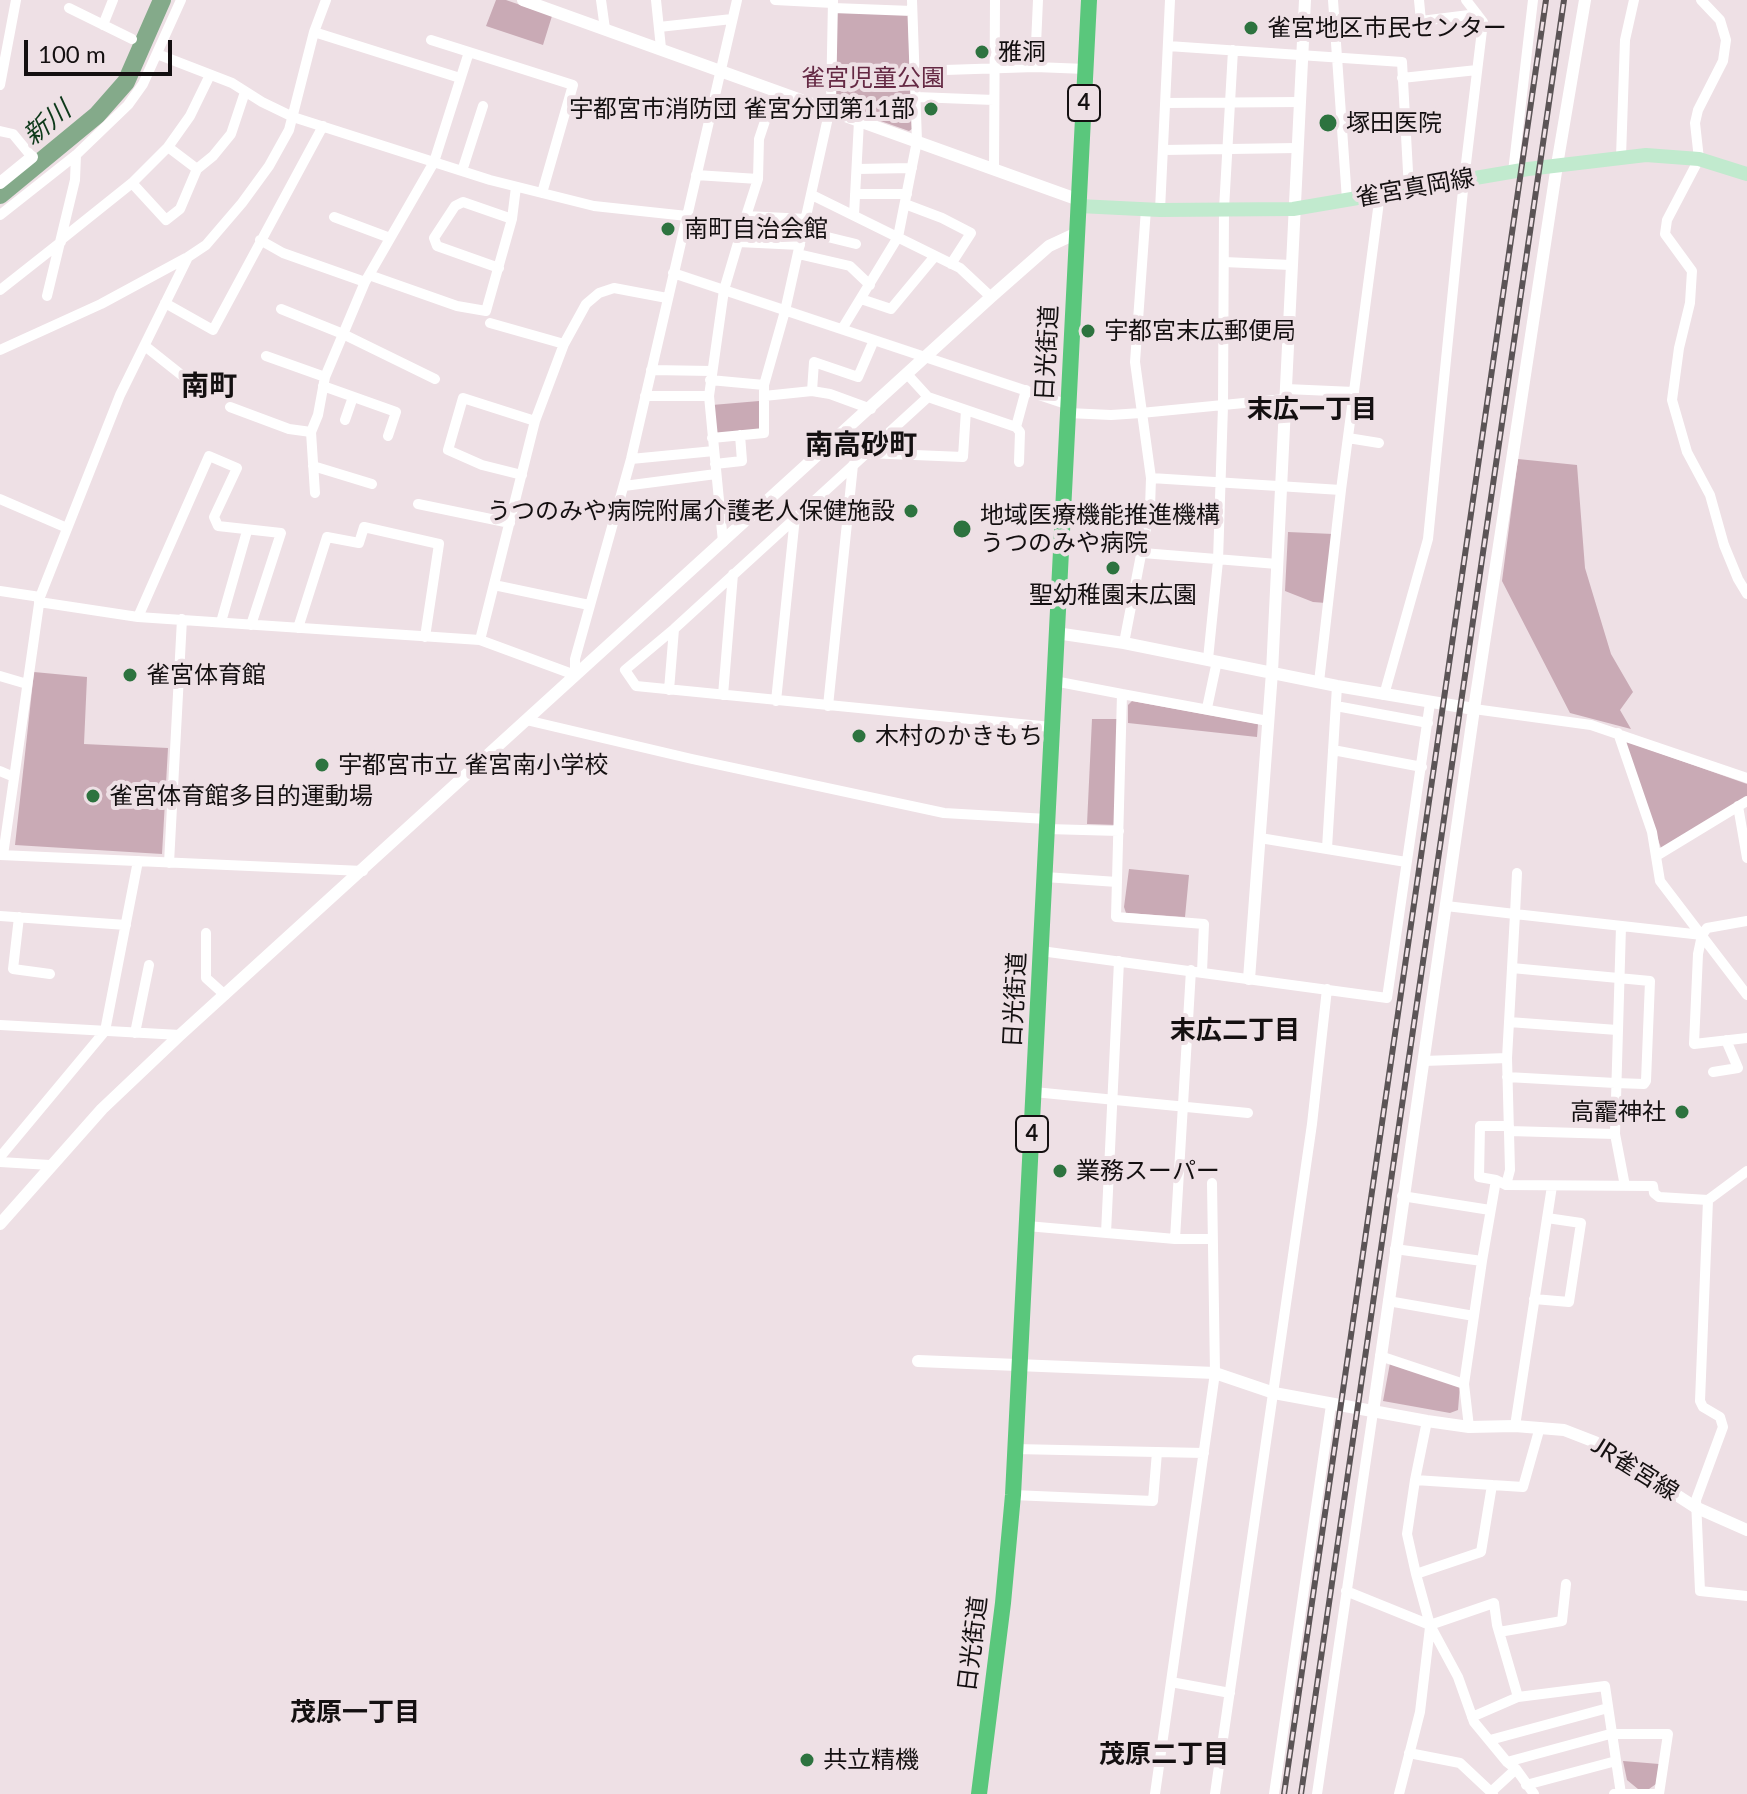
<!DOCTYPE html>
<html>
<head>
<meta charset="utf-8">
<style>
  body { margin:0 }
  #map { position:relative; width:1747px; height:1794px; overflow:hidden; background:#eee0e5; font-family:Lato,sans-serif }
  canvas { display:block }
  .scale { position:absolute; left:24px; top:40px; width:148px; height:36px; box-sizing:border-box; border:4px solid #141011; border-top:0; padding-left:10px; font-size:24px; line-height:28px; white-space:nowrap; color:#141011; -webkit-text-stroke:6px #eee0e5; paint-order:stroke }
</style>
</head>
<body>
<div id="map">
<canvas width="1747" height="1794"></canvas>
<div class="scale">100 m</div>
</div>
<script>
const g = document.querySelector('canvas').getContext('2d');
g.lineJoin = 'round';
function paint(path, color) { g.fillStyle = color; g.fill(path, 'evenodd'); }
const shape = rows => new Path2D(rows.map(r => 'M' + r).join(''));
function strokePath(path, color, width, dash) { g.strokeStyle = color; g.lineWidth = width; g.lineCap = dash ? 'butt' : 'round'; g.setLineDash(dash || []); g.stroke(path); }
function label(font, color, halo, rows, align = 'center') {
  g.font = font + ' Lato,"Noto Sans JP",sans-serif'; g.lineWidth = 8; g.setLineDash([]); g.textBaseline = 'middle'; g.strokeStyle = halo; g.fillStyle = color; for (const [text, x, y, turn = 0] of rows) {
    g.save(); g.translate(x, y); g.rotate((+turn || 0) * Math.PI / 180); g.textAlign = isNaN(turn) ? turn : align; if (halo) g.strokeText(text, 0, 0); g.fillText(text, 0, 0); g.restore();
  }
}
paint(shape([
  [496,0,506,0,552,16,543,45,486,26],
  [836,12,908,15,912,129,909,131,838,106,836,102],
  [759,401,760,430,715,435,712,405],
  [1518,459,1577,465,1585,568,1611,654,1633,692,1620,710,1631,729,1570,713,1502,581],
  [1288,532,1333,534,1326,603,1313,602,1285,591],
  [34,672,87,677,84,744,168,748,162,854,15,845],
  [1132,701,1258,724,1257,737,1128,723,1128,705],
  [1092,719,1117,719,1117,825,1087,824],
  [1625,741,1747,784,1747,796,1662,851],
  [1129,869,1189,875,1185,917,1126,913,1124,907],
  [1390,1363,1460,1385,1458,1410,1450,1413,1383,1401],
  [1623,1761,1659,1764,1656,1784,1649,1789,1638,1789,1627,1780]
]), '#c9aab5');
strokePath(shape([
  [0,195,97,115,126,82,162,0]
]), '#84aa8a', 18);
strokePath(shape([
  [601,0,605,29],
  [656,0,661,48],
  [775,0,833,3],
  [1333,0,1347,200],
  [1419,0,1421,21,1477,14],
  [1701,0,1720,20,1726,40,1723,61,1698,110,1695,123,1699,159,1667,220,1665,234,1692,271,1690,303,1679,348,1672,400,1687,452,1710,495,1724,545,1738,579,1747,594],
  [69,8,132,39],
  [833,8,912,11],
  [103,25,113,0],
  [659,27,732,19],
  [314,32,460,78],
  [431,40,469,52],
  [1168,46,1402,62,1409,190],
  [157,54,232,83,262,102,293,117,490,180,594,206,687,216],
  [1035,67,1038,0],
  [915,71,1035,67,1086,69],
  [1402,78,1477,70],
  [0,85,16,0],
  [916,97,994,100],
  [1165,103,1300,102],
  [0,131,13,134,32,157],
  [1163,150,1297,148],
  [1621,157,1625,40,1634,0],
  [197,169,213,156,231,134,245,92],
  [857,169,912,168],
  [994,169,995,0],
  [462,171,483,106],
  [1513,172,1533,0],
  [696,175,758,179],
  [132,183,166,220,180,209,197,169,168,147],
  [855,194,907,194],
  [812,195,960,268,991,297],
  [905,204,942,218,971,233,951,264],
  [1160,210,1170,0],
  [0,215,76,155,128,105,143,84,181,0],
  [854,215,859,121],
  [746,216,758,179,759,139,775,91],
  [334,217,390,238],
  [803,231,856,244],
  [62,239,132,183,168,147,190,116,210,75],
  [260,240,283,253,365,282],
  [738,242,800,245],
  [798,254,850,266,870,285],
  [1224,262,1291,265],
  [499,268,437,246,434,238,455,206,463,202,512,219],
  [673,273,1069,405],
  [369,275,457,306,486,311,512,219,516,187],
  [0,290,61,242],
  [47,296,75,180,76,155],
  [861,299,891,309,935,256],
  [165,303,213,330,323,126],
  [281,309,343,334,435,379],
  [490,323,564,344],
  [842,329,898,237,917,141,912,0],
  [145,346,189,381],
  [0,350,101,304,186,258],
  [266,356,325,377],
  [651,370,712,371],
  [907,374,928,397],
  [710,380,764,385],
  [323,386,396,412,388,436],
  [1286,389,1354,392],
  [1026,390,1016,427,928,397,674,629,625,670,636,686,1051,727],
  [812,391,814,362,858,377,874,340],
  [645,396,709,396],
  [764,396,812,391,830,394,871,409],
  [230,407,289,429,311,432],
  [1068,413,1111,415,1141,413,1285,399],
  [345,420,353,397],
  [1016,427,1020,432,1019,462],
  [712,438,764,433,764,385,785,311,831,104,833,0],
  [1348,438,1379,443],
  [866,453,963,457,966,410],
  [631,459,714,451],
  [715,464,742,461,740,435],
  [313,466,372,484],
  [522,475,482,465,448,450,463,398,535,421],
  [1151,478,1341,490],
  [624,486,716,474],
  [315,493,311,432,318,415,325,377,365,282,434,162,469,52,573,85,542,193],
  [0,499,67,528],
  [418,504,510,523],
  [723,542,709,396,724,290,746,216,806,219],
  [1143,553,1277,564],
  [494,585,589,605],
  [0,591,40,597],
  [39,602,138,617,480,640,575,675,575,659,631,459,737,0],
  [138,617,209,456,237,468,214,517,218,526,281,533,251,625],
  [221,622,247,531],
  [298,628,327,537,359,543,364,527,439,544,425,637],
  [480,640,535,421,564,344,586,304,599,293,614,288,667,298],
  [1124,643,1150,508,1151,478,1135,362,1146,209],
  [1208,659,1218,561,1223,406,1224,209,1233,50],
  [0,676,27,684],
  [1054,681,1122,694],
  [1319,682,1341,490,1380,194],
  [669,690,674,629],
  [723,695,733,574],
  [1384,695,1428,539,1464,180,1483,22,1466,0],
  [776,701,795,517],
  [828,706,853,465],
  [1336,706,1428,723],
  [1207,708,1217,661],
  [1474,709,1591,725,1747,778],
  [526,720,692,759,944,813,1047,819],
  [1618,733,1652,832,1660,881,1747,995],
  [1333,750,1422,767],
  [0,771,14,777],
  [1738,806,1747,858],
  [1047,829,1119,831],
  [1260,838,1406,862],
  [1327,848,1337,686],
  [0,855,363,871],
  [3,855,40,597,120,395,188,257,206,245,242,203,269,166,289,130,314,32,326,0],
  [1658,855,1747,801],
  [169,863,182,619],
  [1045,877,1117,882],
  [1446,906,1515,914,1517,873],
  [0,916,126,925],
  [19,917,13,969,50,974],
  [1747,921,1707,928,1702,935,1698,954,1694,1044,1747,1038],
  [1621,926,1615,1134,1625,1186],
  [206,933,206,978,225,995],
  [1041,951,1387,998,1430,703],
  [1191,970,1175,1239,1211,1239],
  [1202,972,1204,924,1116,917,1122,694,1268,721],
  [1509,1022,1617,1030],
  [0,1025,180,1035],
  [135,1033,149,965],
  [1424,1061,1507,1058],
  [1713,1072,1738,1068,1726,1040],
  [1507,1077,1615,1083,1644,1084,1646,1081,1650,981,1512,968],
  [1034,1092,1248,1113],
  [1509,1131,1615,1134],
  [0,1157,105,1031,138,861],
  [0,1162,50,1165],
  [1496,1180,1479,1177,1480,1126,1509,1126],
  [1506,1185,1653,1186,1654,1193,1659,1197,1708,1200,1747,1171],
  [1402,1196,1490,1210],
  [1708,1200,1700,1401,1703,1407,1720,1417,1723,1427,1696,1500,1700,1591,1747,1596],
  [1027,1226,1175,1239],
  [1106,1233,1119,961],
  [1395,1249,1482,1261],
  [1534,1299,1569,1302,1581,1223,1547,1218],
  [1388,1301,1474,1316],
  [1380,1356,1464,1384],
  [1427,1421,1415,1480,1407,1534,1416,1574,1430,1625,1458,1677,1474,1722,1507,1762,1516,1769,1534,1794],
  [1515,1426,1552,1186],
  [1469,1427,1464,1384,1482,1261,1496,1180,1506,1185,1510,1170,1507,1058,1515,914,1702,935],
  [1014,1449,1204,1453],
  [1415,1480,1523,1487,1540,1427],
  [1013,1495,1153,1501,1157,1452],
  [1416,1574,1481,1552,1492,1485],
  [1346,1591,1430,1625,1494,1603,1497,1625,1518,1697,1472,1717],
  [1499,1632,1562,1621,1566,1584],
  [1171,1682,1230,1693],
  [1518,1697,1605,1686,1621,1794],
  [1490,1740,1608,1708],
  [1409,1753,1460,1763,1493,1794],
  [1507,1762,1610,1734,1668,1734,1659,1794,1614,1794],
  [1526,1785,1616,1761],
  [1491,1792,1516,1769],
  [1155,1794,1215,1373,1212,1183],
  [1215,1794,1312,1124,1327,989],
  [1274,1794,1331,1405],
  [1317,1794,1373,1412],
  [1399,1794,1420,1712,1430,1627]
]), '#fff', 10);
strokePath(shape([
  [523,0,1079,200],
  [0,183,32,157],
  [1056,633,1124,643,1337,686,1474,709],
  [1249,979,1272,672,1305,0],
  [0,1224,102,1109,180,1035,991,297,1049,246,1077,233],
  [918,1361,1215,1373,1274,1393,1427,1421,1469,1427,1515,1426,1564,1430,1595,1442,1695,1507,1747,1530],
  [1373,1412,1474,709,1557,165,1585,0]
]), '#fff', 12);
strokePath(shape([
  [1079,206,1160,210,1293,209,1528,169,1646,155,1699,159,1747,174]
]), '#c1eace', 14);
strokePath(shape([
  [979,1794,1003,1603,1013,1495,1089,0]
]), '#5ac77c', 16);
const rail = shape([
  [1284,1794,1546,0],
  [1301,1794,1564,0]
]);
strokePath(rail, '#5b5456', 6);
strokePath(rail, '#eee0e5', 3, [9]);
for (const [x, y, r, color] of [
  [1251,28,8,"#2d733f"],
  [982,52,8,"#2d733f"],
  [931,109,8,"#2d733f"],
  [1328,123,10,"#2d733f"],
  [668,229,8,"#2d733f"],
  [1088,331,8,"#2d733f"],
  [911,511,8,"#2d733f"],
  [962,529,10,"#2d733f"],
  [1113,568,8,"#2d733f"],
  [130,675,8,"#2d733f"],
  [859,736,8,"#2d733f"],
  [322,765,8,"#2d733f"],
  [93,796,8,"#2d733f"],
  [1682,1112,8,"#2d733f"],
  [1060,1171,8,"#2d733f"],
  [807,1760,8,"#2d733f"]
]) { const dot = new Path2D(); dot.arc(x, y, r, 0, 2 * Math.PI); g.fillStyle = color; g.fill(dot); strokePath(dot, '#eee0e5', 3); }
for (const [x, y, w] of [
  [1084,103,32],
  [1032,1134,32]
]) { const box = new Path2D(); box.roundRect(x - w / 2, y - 18, w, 36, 6); g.fillStyle = '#eee0e5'; g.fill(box); strokePath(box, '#141011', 2); }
label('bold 22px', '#141011', null, [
  ["4",1084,103],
  ["4",1032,1134]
]);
label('24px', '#141011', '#eee0e5', [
  ["雀宮地区市民センター",1267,28],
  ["雅洞",998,52],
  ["宇都宮市消防団 雀宮分団第11部",915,109,"right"],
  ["塚田医院",1346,123],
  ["南町自治会館",684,229],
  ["宇都宮末広郵便局",1104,331],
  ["うつのみや病院附属介護老人保健施設",895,511,"right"],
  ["地域医療機能推進機構",980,515],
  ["うつのみや病院",980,543],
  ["聖幼稚園末広園",1113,595,"center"],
  ["雀宮体育館",146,675],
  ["木村のかきもち",875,736],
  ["宇都宮市立 雀宮南小学校",338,765],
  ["雀宮体育館多目的運動場",109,796],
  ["高靇神社",1666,1112,"right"],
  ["業務スーパー",1076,1171],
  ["共立精機",823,1760]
], 'left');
label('24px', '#652944', '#eee0e5', [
  ["雀宮児童公園",873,78]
]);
label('24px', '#141011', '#eee0e5', [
  ["雀宮真岡線",1415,188,-10],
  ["日光街道",1047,353,-87],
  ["日光街道",1015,1000,-87],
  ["JR雀宮線",1635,1469,32],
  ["日光街道",973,1644,-83]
]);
label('italic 26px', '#0d391a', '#eee0e5', [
  ["新川",47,123,-39]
]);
label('bold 26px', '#141011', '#eee0e5', [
  ["末広一丁目",1312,410],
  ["末広二丁目",1235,1031],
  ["茂原一丁目",355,1713],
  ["茂原二丁目",1164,1755]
]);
label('bold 28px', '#141011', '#eee0e5', [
  ["南町",209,386],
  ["南高砂町",861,445]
]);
</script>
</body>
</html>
